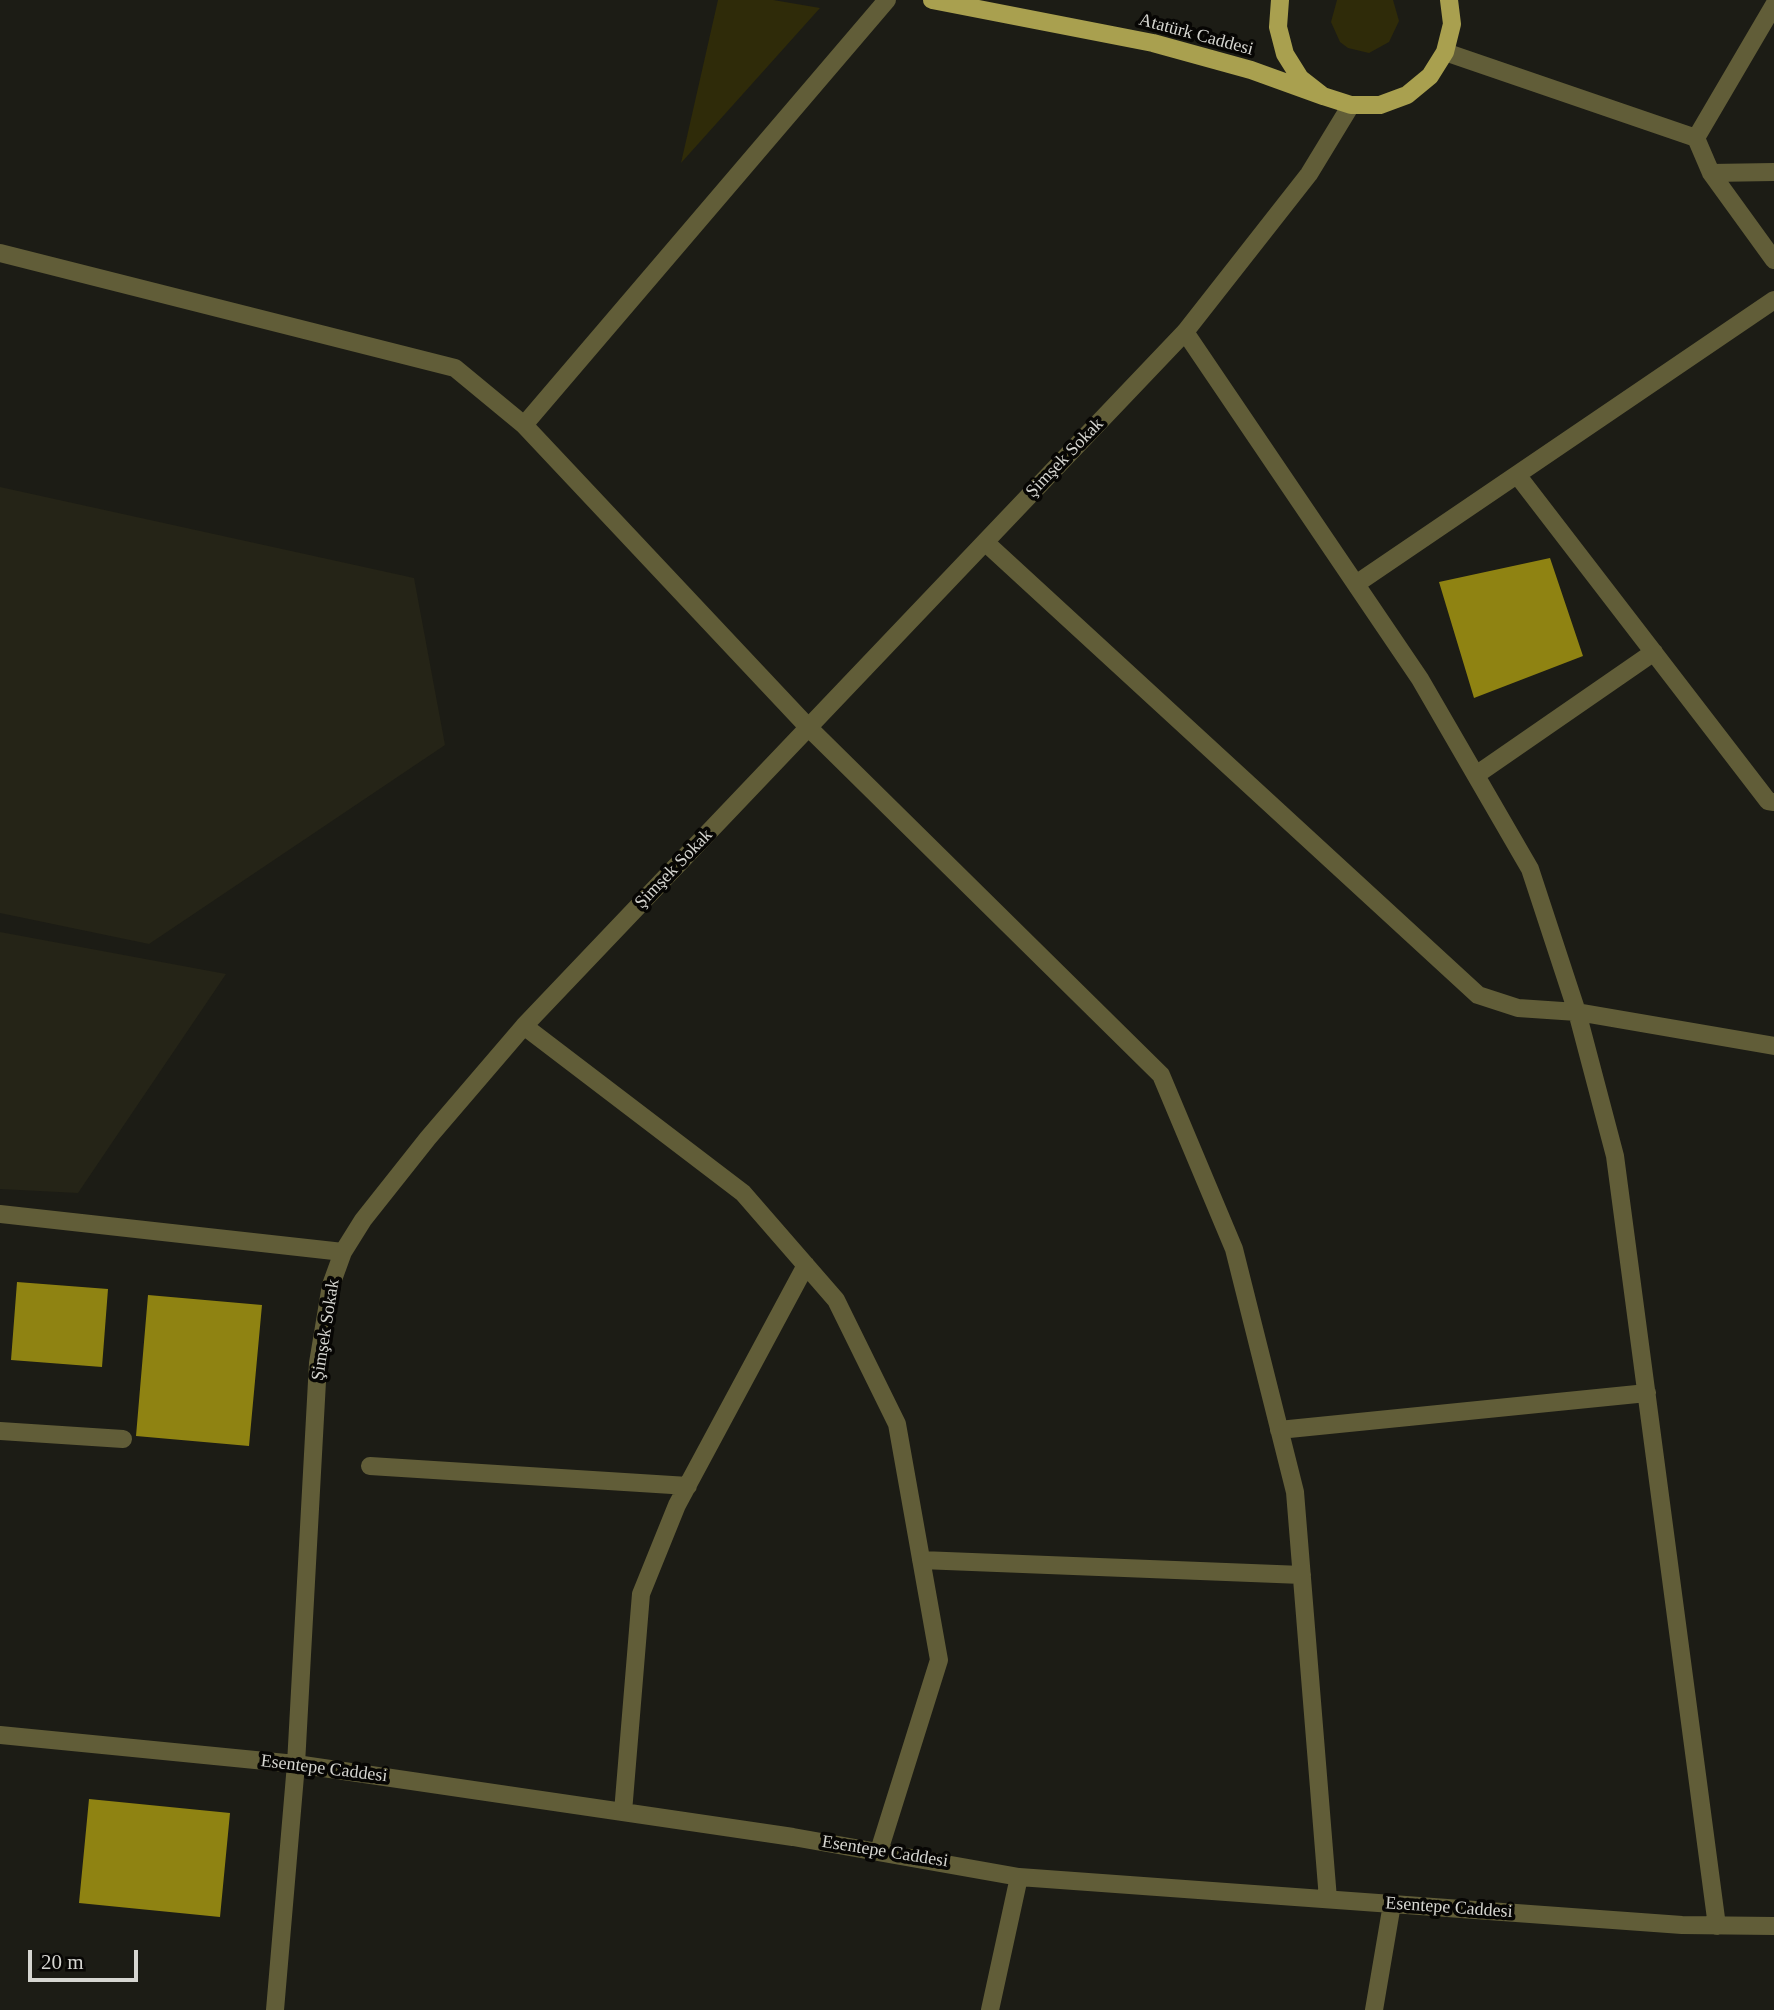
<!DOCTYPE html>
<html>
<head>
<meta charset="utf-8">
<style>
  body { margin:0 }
  #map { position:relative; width:1774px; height:2010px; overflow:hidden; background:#1c1c15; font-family:Georgia,serif }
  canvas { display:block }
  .scale { position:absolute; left:28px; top:1950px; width:110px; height:32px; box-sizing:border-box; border:4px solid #d6d6d1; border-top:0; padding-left:9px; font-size:21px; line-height:24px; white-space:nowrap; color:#d6d6d1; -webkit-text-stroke:5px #070604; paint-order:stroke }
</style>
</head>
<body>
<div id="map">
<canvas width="1774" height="2010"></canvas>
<div class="scale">20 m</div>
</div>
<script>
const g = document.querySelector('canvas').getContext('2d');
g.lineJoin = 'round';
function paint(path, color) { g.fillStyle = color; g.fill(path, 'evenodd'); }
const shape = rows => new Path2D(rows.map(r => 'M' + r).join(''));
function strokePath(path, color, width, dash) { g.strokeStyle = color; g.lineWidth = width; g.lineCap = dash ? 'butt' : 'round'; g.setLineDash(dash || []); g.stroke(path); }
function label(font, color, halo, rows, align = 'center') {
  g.font = font + ' Georgia,serif'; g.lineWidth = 7; g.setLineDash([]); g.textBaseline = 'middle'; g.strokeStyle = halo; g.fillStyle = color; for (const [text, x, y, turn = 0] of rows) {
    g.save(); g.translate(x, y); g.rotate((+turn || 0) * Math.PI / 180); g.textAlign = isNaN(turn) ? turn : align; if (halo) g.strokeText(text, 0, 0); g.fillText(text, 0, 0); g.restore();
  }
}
paint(shape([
  [0,487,414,578,445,745,149,944,0,913],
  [0,932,226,974,78,1193,0,1189]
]), '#252417');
paint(shape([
  [718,0,773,0,820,8,681,163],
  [1337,0,1393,0,1399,21,1389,42,1369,53,1348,48,1340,42,1331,22]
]), '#2f2b09');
paint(shape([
  [1550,558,1583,656,1474,698,1439,582],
  [17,1282,108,1289,102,1367,11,1360],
  [148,1295,262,1305,249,1446,136,1436],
  [89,1799,230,1813,220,1917,79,1903]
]), '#8f8312');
strokePath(shape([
  [1445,52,1696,138,1711,173,1774,260],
  [1696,138,1774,5],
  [1711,173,1774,172],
  [0,253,455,368,524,425,809,728,1161,1075,1234,1249,1295,1492,1328,1899],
  [1185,332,1420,679,1530,869,1577,1012,1615,1156,1717,1926],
  [524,425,887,0],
  [1518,476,1768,801,1774,802],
  [985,542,1478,995,1518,1008,1577,1012,1774,1046],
  [1356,584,1774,300],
  [1476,775,1654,652],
  [524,1026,743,1193,836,1300,897,1424,939,1660,879,1851],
  [0,1214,343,1252],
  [1279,1430,1647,1393],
  [0,1431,123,1439],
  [370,1466,688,1486],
  [921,1560,1302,1575],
  [0,1735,296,1764,793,1837,1019,1877,1682,1925,1774,1926],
  [623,1812,641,1594,677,1505,806,1265],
  [275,2010,296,1764,318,1363,331,1285,343,1252,363,1220,428,1138,524,1026,1185,332,1309,174,1351,105],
  [990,2010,1019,1877],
  [1374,2010,1392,1904]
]), '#615d38', 18);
strokePath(shape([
  [932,0,1153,43,1251,70,1323,96],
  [1280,0,1278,27,1285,54,1300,78,1323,96,1351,105,1380,105,1407,95,1430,76,1445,52,1452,24,1449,0]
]), '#a9a04f', 18);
label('18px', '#d6d6d1', '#070604', [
  ["Atatürk Caddesi",1196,35,15],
  ["Şimşek Sokak",1065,458,-46],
  ["Şimşek Sokak",674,869,-46],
  ["Şimşek Sokak",326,1330,-81],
  ["Esentepe Caddesi",324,1769,7],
  ["Esentepe Caddesi",885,1852,9],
  ["Esentepe Caddesi",1449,1908,4]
]);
</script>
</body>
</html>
